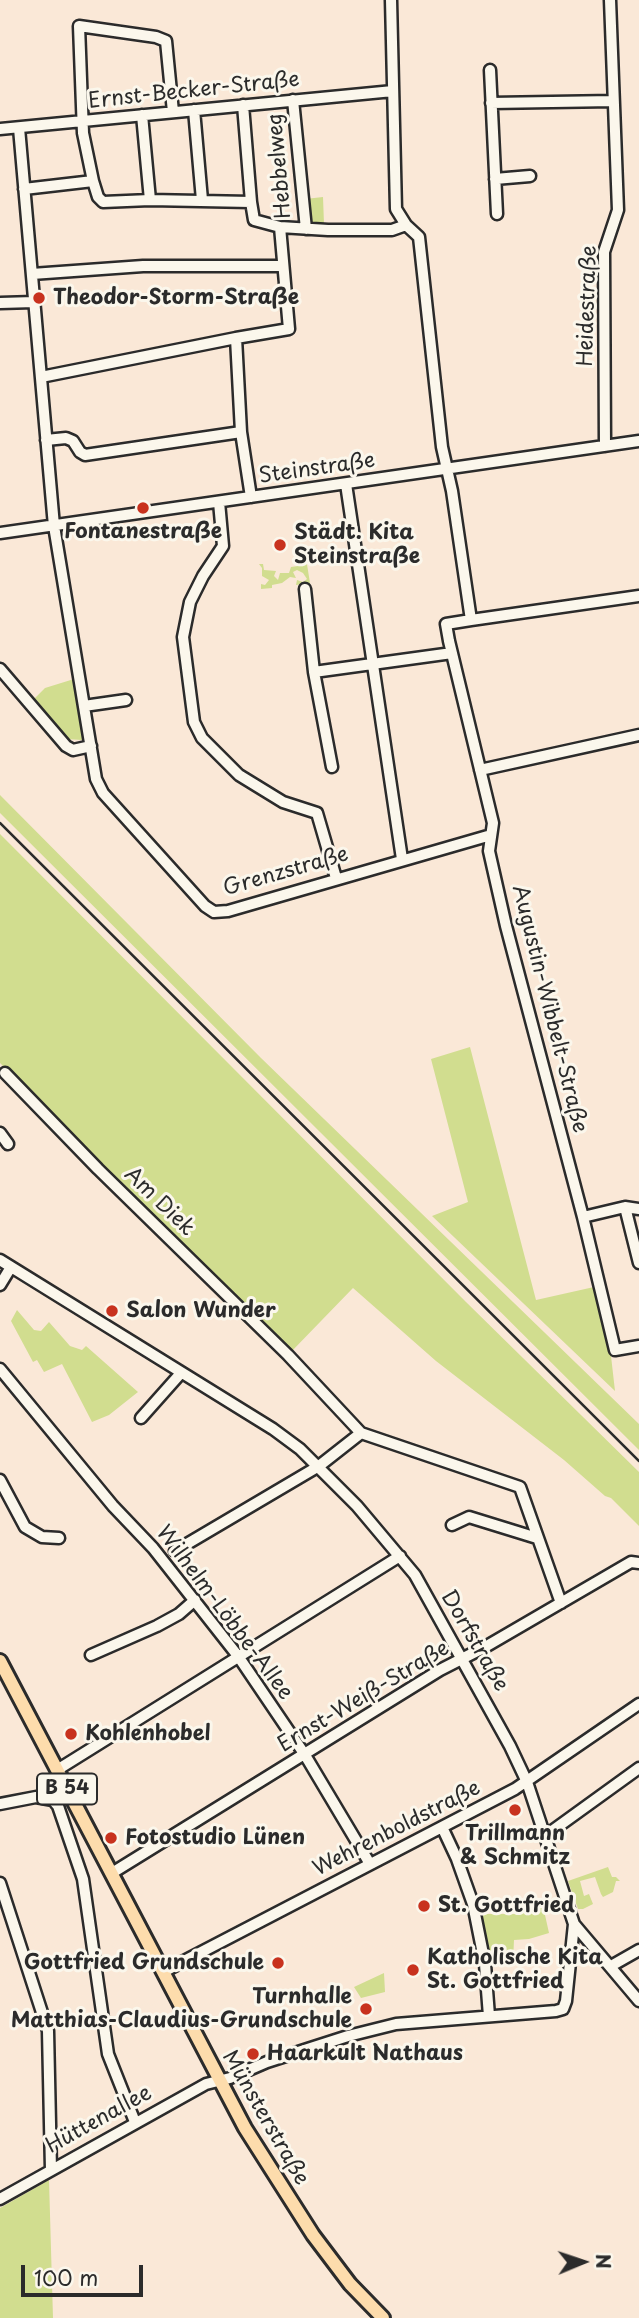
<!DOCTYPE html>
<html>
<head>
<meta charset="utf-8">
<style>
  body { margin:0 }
  #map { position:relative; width:639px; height:2318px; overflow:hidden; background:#fae8d7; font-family:"Playpen Sans",sans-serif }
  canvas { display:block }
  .north { position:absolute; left:548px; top:2227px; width:70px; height:70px; -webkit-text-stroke:5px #fbf7ec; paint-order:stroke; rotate:88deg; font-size:19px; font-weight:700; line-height:28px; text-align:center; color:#2b2b2b }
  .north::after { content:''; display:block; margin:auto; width:24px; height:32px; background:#2b2b2b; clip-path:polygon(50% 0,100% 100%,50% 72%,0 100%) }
  .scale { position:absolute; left:21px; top:2265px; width:122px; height:32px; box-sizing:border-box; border:4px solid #2b2b2b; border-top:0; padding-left:9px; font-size:21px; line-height:24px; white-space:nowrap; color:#2b2b2b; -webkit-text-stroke:5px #fbf7ec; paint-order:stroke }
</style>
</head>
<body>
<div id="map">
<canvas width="639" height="2318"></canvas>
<div class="north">N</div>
<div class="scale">100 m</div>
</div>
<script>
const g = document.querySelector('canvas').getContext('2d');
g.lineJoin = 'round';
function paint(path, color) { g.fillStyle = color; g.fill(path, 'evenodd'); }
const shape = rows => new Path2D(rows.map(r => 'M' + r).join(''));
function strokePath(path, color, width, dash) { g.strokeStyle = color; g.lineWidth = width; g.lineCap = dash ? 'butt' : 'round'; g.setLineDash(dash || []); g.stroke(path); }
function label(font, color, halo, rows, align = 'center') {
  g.font = font + ' "Playpen Sans",sans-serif'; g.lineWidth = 6; g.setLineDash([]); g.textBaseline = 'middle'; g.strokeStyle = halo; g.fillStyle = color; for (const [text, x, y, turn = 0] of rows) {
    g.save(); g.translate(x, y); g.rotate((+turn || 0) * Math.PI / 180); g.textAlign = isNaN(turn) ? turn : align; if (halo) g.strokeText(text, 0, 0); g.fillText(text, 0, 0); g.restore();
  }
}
paint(shape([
  [323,197,324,224,312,225,308,223,305,199],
  [305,552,310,583,296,585,297,580,303,582,307,579,303,573,297,570,293,572,296,578,290,577,282,583,272,585,272,588,261,589,261,584,265,585,269,580,262,576,262,568,259,564,263,564,264,570,276,571,274,576,278,580,280,573,289,573,291,567,298,566,299,553],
  [74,679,83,735,82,740,65,739,31,702,45,688],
  [0,795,261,1058,639,1424,639,1450,0,813],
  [0,834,466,1302,639,1472,639,1526,611,1498,605,1496,564,1460,436,1361,353,1288,290,1353,0,1063],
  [470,1047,536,1300,594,1287,611,1356,615,1391,432,1216,468,1202,431,1059],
  [17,1310,34,1330,41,1331,49,1322,70,1346,82,1350,86,1346,138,1392,109,1415,92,1422,62,1364,44,1372,37,1360,33,1362,11,1321],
  [608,1867,612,1877,616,1877,620,1881,616,1881,613,1892,603,1897,601,1894,595,1877,580,1881,584,1896,589,1894,593,1904,583,1909,578,1909,568,1881],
  [543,1906,549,1933,529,1939,514,1940,513,1962,492,1962,481,1914,521,1914],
  [384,1973,385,1992,361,1998,354,1987],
  [49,2180,53,2318,0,2318,0,2208]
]), '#d1dd8f');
const minor = shape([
  [391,0,396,209,406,225,419,237,442,447,452,491,471,620,446,624,449,641,493,823,489,851,506,926,583,1217,615,1350,639,1346],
  [490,70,497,214],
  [293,100,306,229],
  [491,103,613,101],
  [243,105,251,202],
  [194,110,202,200],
  [142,115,150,200],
  [19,128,54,526,96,779,103,793,205,906,214,912,228,911,491,835],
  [0,129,393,91],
  [495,179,530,176],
  [93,181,83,133,79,26,156,37,166,41,173,112],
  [24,189,93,181,98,197,103,202,150,200,251,202,254,220,280,227,328,230,392,230,406,225],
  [32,274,143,266,283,266],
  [0,303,34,302],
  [41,377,236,338],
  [46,440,66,438,73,441,80,452,85,455,241,432],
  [605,446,604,252,618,210,610,0],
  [346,484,402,859],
  [251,497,241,432,236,338,289,329,280,227],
  [219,502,223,546,203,576,190,602,183,637,194,722,202,738,239,775,283,802,317,813,336,878],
  [0,533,639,441],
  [305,589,314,672,332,767],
  [471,620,639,596],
  [0,669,66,746,73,750,91,746],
  [314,672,452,653],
  [84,706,126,700],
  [480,770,639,735],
  [5,1073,98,1169,288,1355,361,1433,319,1466,175,1551],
  [0,1133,8,1144],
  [625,1207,639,1263],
  [583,1217,625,1207,639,1209],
  [0,1260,273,1429,300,1449,357,1506,415,1575,510,1746,527,1782,574,1924,639,2001],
  [0,1285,11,1267],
  [0,1369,113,1506,153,1548,238,1656,305,1755,370,1864],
  [141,1418,181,1373],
  [361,1433,520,1487,561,1603],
  [0,1480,25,1527,42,1537,59,1538],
  [452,1525,469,1517,537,1538],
  [91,1655,157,1626,179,1614,195,1600],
  [57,1770,400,1556],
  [0,1804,36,1797,53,1800,58,1806,83,1879,108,2054,135,2122],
  [442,1827,457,1859,473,1904,485,1964,489,2016],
  [545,1836,639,1768],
  [112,1873,440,1670,485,1647,631,1562,639,1563],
  [0,1883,48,2031,51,2170],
  [611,1966,639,1950],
  [163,1972,515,1789,639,1704],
  [0,2199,206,2084,230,2078,267,2062,348,2036,396,2024,556,2011,563,2009,566,2001,574,1924]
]);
const major = shape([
  [0,1661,245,2128,313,2235,350,2284,383,2318]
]);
strokePath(minor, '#2b2b2b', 15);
strokePath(major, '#2b2b2b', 18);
strokePath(minor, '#fbf7ec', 10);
strokePath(major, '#fddcac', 12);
strokePath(shape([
  [0,823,639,1461]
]), '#2b2b2b', 2.5);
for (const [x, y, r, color] of [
  [39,298,7,"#c8321e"],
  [143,508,7,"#c8321e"],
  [280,545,7,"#c8321e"],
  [112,1311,7,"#c8321e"],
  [71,1734,7,"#c8321e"],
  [515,1810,7,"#c8321e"],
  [111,1838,7,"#c8321e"],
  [424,1906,7,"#c8321e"],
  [278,1963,7,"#c8321e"],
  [413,1970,7,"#c8321e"],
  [366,2009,7,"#c8321e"],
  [253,2054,7,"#c8321e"]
]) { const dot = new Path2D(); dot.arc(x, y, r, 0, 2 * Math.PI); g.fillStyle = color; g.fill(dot); strokePath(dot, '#fbf7ec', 2.5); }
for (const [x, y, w] of [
  [67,1789,60]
]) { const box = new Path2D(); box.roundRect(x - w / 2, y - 15.5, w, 31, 5); g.fillStyle = '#fbf7ec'; g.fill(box); strokePath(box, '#2b2b2b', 2); }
label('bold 19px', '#2b2b2b', null, [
  ["B 54",67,1789]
]);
label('21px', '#2b2b2b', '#fbf7ec', [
  ["Ernst-Becker-Straße",194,91,-6],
  ["Hebbelweg",280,166,-95],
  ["Heidestraße",588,306,-88],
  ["Steinstraße",317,469,-8],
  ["Grenzstraße",286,872,-16],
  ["Augustin-Wibbelt-Straße",549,1009,76],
  ["Am Diek",159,1202,44],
  ["Wilhelm-Löbbe-Allee",224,1613,53],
  ["Dorfstraße",474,1641,60],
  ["Ernst-Weiß-Straße",364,1697,-31],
  ["Wehrenboldstraße",397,1829,-27],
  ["Münsterstraße",265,2118,60],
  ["Hüttenallee",99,2120,-29]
]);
label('bold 21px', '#2b2b2b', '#fbf7ec', [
  ["Theodor-Storm-Straße",53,298],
  ["Fontanestraße",143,532,"center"],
  ["Städt. Kita",294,533],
  ["Steinstraße",294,557],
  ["Salon Wunder",126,1311],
  ["Kohlenhobel",85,1734],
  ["Trillmann",515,1834,"center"],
  ["& Schmitz",515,1858,"center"],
  ["Fotostudio Lünen",125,1838],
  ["St. Gottfried",438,1906],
  ["Katholische Kita",427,1958],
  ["St. Gottfried",427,1982],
  ["Gottfried Grundschule",264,1963,"right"],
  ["Turnhalle",352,1997,"right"],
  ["Matthias-Claudius-Grundschule",352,2021,"right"],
  ["Haarkult Nathaus",267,2054]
], 'left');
</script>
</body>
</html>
